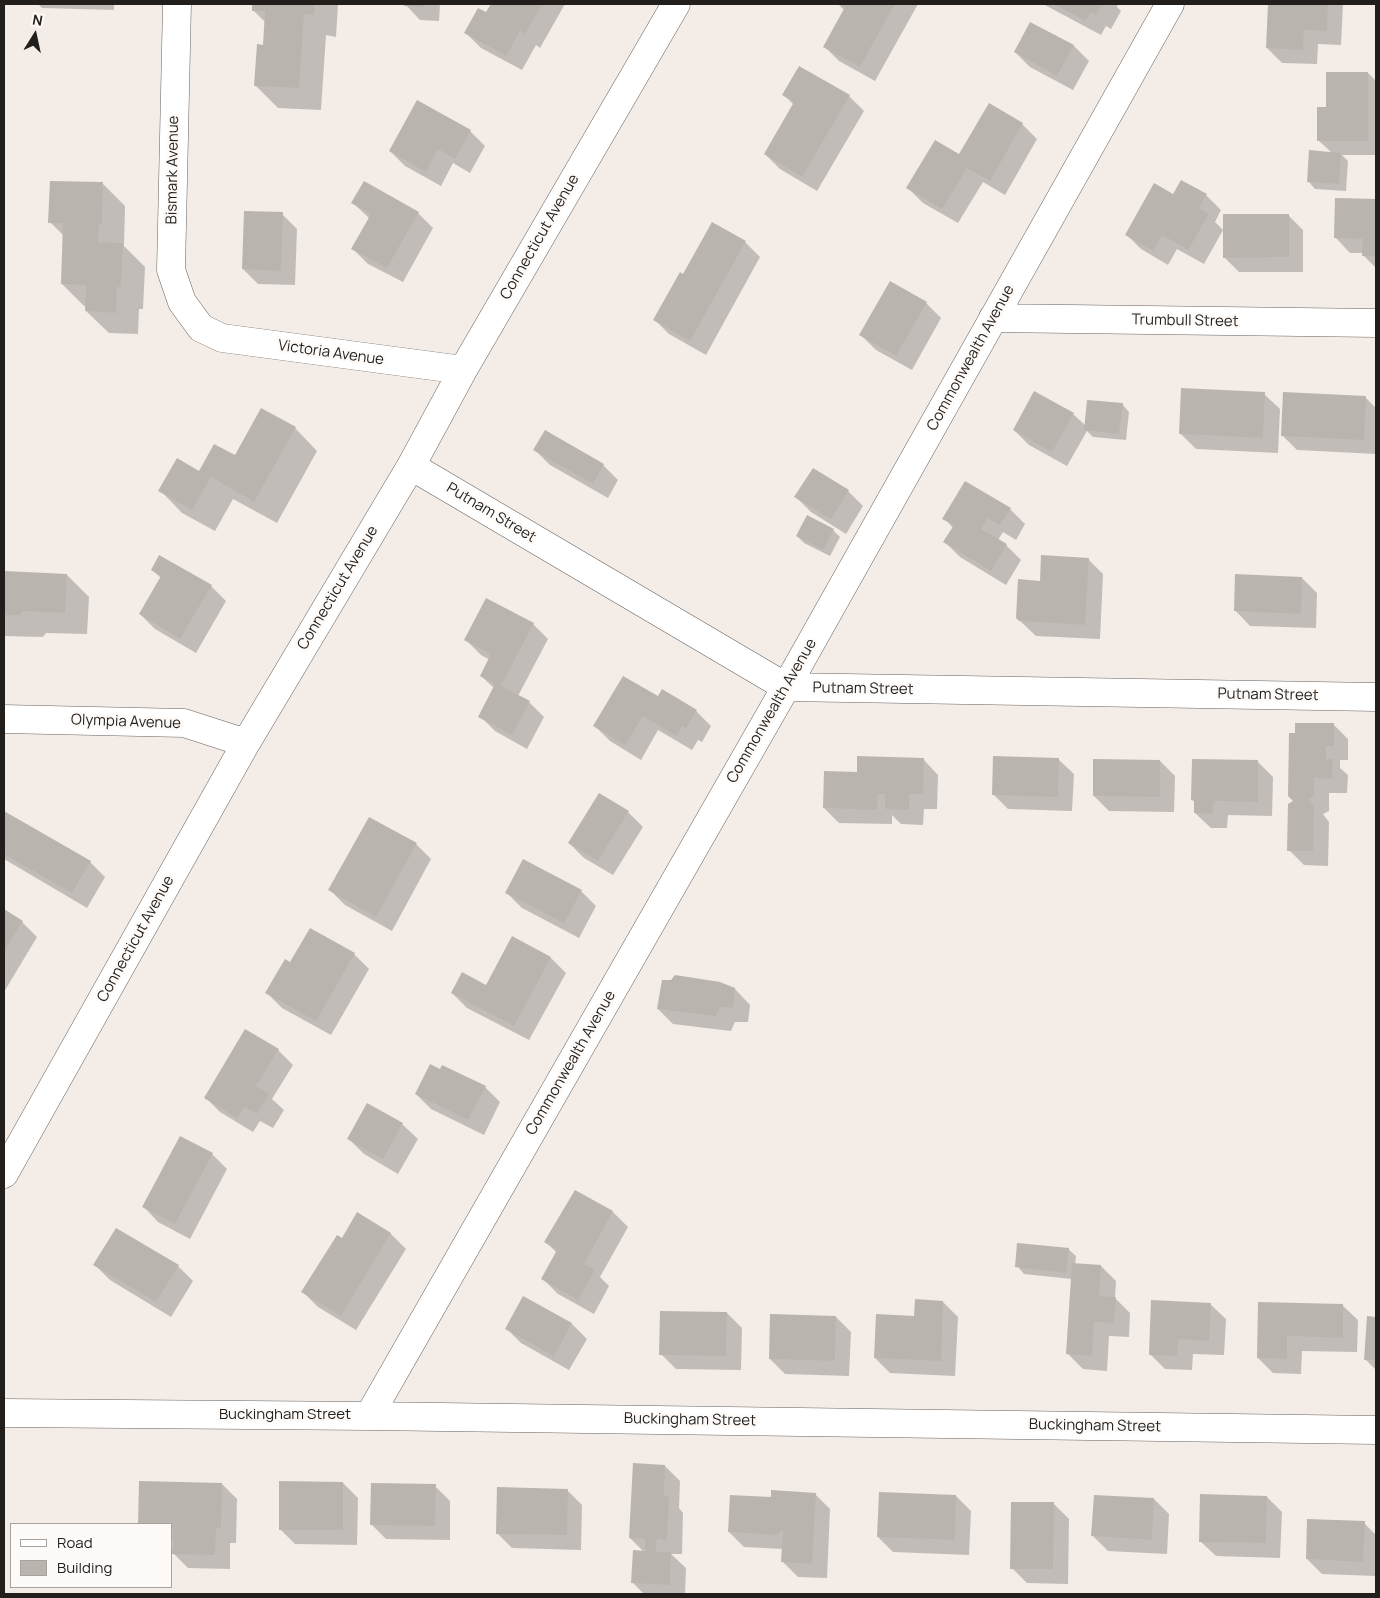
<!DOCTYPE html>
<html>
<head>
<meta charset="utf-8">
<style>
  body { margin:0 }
  #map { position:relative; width:1380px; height:1598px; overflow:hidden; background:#f3ece7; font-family:Manrope,sans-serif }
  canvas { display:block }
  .frame { position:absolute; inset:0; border:5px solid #211e1c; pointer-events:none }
  .legend { position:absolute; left:10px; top:1523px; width:162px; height:65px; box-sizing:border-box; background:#fefaf7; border:1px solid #a6a29f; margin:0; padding:6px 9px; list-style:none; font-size:15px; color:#211e1c }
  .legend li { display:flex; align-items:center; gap:10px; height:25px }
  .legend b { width:25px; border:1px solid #a6a29f }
  .north { position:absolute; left:10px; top:10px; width:50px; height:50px; -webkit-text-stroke:4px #fefaf7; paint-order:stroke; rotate:10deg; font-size:14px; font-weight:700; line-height:20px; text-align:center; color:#211e1c }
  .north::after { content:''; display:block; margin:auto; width:18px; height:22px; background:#211e1c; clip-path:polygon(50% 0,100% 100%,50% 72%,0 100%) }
</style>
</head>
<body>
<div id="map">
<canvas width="1380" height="1598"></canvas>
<div class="frame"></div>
<ul class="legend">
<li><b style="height:6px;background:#fff"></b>Road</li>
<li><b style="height:14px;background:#bab4af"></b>Building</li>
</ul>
<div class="north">N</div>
</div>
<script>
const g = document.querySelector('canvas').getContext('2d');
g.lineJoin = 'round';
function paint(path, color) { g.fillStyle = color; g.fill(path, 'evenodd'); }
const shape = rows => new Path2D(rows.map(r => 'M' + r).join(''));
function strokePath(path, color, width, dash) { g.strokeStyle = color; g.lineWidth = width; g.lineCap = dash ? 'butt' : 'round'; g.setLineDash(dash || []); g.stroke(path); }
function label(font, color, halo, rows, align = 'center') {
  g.font = font + ' Manrope,sans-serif'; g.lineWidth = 5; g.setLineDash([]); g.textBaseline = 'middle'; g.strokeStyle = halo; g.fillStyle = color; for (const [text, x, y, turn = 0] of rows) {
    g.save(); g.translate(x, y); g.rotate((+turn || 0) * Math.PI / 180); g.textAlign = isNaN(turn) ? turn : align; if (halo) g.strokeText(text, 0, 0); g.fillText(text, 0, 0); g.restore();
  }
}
paint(shape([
  [38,4,114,4,114,10,42,8],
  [253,4,338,4,336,37,326,35,321,110,278,108,255,85,265,46,266,23,253,10],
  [405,4,440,4,439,21,420,20],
  [492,4,565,4,540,48,536,45,522,70,481,48,466,33,487,14],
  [838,4,918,4,875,81,839,61,824,46,844,10],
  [1043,4,1118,4,1117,7,1121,11,1111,29,1106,26,1101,35],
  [1269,4,1343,4,1341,45,1318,44,1317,64,1282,63,1267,48],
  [1031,23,1074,46,1089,61,1073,90,1030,67,1015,52],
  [1368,73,1376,81,1376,155,1342,155,1348,161,1346,191,1315,189,1308,181,1332,153,1318,140,1327,108],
  [784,95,849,96,864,111,817,191,780,169,765,154,794,105],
  [1022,124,1037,139,1005,195,983,182,958,223,923,203,908,188,959,155],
  [470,131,485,146,470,173,453,163,441,186,405,166,390,151],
  [1182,181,1206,195,1221,210,1215,222,1223,230,1204,264,1177,249,1168,265,1141,249,1126,234,1174,195],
  [103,184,125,206,124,246,145,267,143,309,139,309,138,334,109,333,86,311,86,306,84,306,62,284,64,236,50,222],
  [1336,199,1376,200,1376,268,1364,256,1364,253,1350,253,1335,237],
  [353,203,418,213,433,228,403,282,368,264,353,249,370,219],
  [282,214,297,229,295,285,258,284,243,269],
  [1288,215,1303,230,1303,272,1239,272,1224,257],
  [713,224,745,242,760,257,706,355,669,334,654,319,684,276],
  [926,303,941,318,912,370,876,350,861,335],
  [1264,394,1280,409,1278,453,1196,449,1181,434],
  [1365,397,1376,408,1376,454,1297,450,1282,435],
  [1122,404,1129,412,1126,440,1093,437,1087,431,1067,466,1029,445,1014,430,1073,414,1086,426],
  [295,428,317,451,277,523,233,499,215,531,182,513,160,490],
  [545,432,603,465,618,480,608,498,550,465,535,450],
  [848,491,863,506,846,534,811,512,796,497],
  [1010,509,1025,524,1016,540,1003,532,998,540,1006,545,1021,560,1006,585,960,557,945,542,953,528,944,518],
  [833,530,840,537,830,556,804,543,797,536],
  [1088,559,1103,574,1100,639,1036,636,1017,618,1041,582],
  [152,570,211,586,226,601,196,653,155,629,140,614,161,578],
  [4,572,67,575,89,597,87,634,46,633,43,637,4,636],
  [1302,578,1317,593,1316,628,1250,626,1235,610],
  [533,624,548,639,518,696,529,702,544,717,527,749,495,731,480,716,494,688,481,676,490,660,481,655,466,640],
  [662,691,696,711,711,726,702,742,698,740,692,750,658,730,641,760,610,741,595,726,658,698],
  [1333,724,1348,739,1348,760,1340,760,1340,768,1348,775,1347,793,1329,793,1329,811,1323,814,1329,822,1328,866,1304,865,1289,850,1295,801],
  [923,759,938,775,937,809,924,809,923,825,901,824,892,815,892,824,839,823,824,808,858,773],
  [1058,759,1074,774,1072,811,1008,809,993,794],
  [1160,761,1175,776,1174,812,1109,811,1094,796],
  [1258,762,1273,777,1272,816,1228,815,1227,828,1211,828,1195,813,1196,803,1192,800],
  [599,795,628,812,643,827,613,875,584,858,569,843],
  [4,812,90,862,105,877,87,908,4,859],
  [416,844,431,859,392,931,345,905,330,890],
  [581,891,596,906,579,938,522,908,507,893],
  [4,911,22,922,37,937,4,992],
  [513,938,551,958,566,973,529,1040,467,1008,452,993,487,986],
  [354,954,369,969,331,1035,282,1008,267,993,291,964],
  [735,989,750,1005,748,1022,735,1022,731,1031,673,1024,658,1009],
  [278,1050,293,1065,272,1099,284,1110,273,1128,260,1121,253,1132,220,1112,205,1097],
  [485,1087,500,1102,484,1135,431,1109,416,1094],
  [402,1124,418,1139,398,1174,364,1154,349,1139],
  [212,1154,227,1169,190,1239,158,1222,143,1206],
  [575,1191,613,1212,628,1227,600,1277,609,1286,594,1314,558,1294,543,1279,557,1253,546,1242],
  [358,1214,391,1234,406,1249,356,1330,318,1307,303,1292,342,1240],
  [1068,1249,1076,1256,1075,1265,1101,1266,1116,1281,1115,1298,1130,1313,1129,1337,1109,1336,1107,1371,1083,1369,1068,1354,1072,1279,1024,1274,1017,1266],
  [95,1265,178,1266,193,1281,171,1317,110,1280],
  [523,1297,572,1324,587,1339,569,1370,521,1343,506,1328],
  [943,1302,958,1317,955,1376,890,1373,875,1358,915,1317],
  [1259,1303,1342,1305,1358,1320,1357,1352,1302,1351,1301,1374,1273,1373,1258,1358],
  [1210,1304,1226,1319,1224,1355,1193,1354,1192,1370,1165,1369,1150,1354],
  [727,1313,742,1328,741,1370,676,1369,661,1354],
  [836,1317,851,1332,849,1376,785,1374,770,1359],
  [1368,1318,1376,1318,1376,1370,1365,1359],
  [665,1466,680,1481,679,1508,683,1513,682,1554,671,1554,686,1568,685,1594,644,1594,633,1583,645,1553,630,1538],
  [141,1482,222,1484,237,1499,236,1543,230,1543,230,1569,188,1568,173,1553,174,1541,171,1541,171,1524,140,1524],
  [343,1483,358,1498,357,1545,295,1544,280,1529],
  [435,1486,450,1501,450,1540,386,1539,371,1524],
  [567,1490,582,1505,581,1550,512,1548,497,1533],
  [815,1494,830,1509,827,1578,798,1577,783,1562,783,1549,744,1547,729,1532,772,1499],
  [956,1496,971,1511,969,1555,893,1552,878,1537],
  [1267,1497,1282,1512,1280,1558,1216,1556,1200,1541],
  [1154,1499,1169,1514,1167,1554,1108,1551,1093,1536],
  [1054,1504,1069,1519,1068,1584,1027,1583,1012,1568],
  [1364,1523,1376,1535,1376,1576,1322,1574,1307,1559]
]), '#0003');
paint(shape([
  [252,4,315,4,314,15,304,14,299,88,254,86,257,44,263,45,265,11,252,11],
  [404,4,424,4,424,7,404,6],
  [491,4,542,4,525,34,520,31,506,56,464,33,478,8,486,12],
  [838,4,895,4,860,67,823,47,845,7],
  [1054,4,1102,4,1096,15,1091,12,1085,21],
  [1268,4,1328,4,1327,31,1304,30,1303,50,1266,48],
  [1030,22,1074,45,1057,76,1014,52],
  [799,66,850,95,802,177,764,154,794,102,782,95],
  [1326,72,1368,72,1368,141,1317,141,1317,107,1326,107],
  [417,100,471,130,455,159,438,149,426,172,389,151],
  [989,103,1023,123,990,181,967,168,942,209,906,188,935,140,959,154],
  [1309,150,1341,153,1339,184,1307,182],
  [1181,180,1207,194,1199,208,1209,214,1188,250,1162,235,1153,251,1125,235,1154,183,1173,194],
  [50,181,103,182,102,223,99,225,98,242,123,243,121,287,117,287,116,313,85,311,86,285,61,284,63,223,48,223],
  [364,181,419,212,387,268,351,249,371,214,351,203],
  [1335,198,1376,199,1376,256,1362,256,1363,239,1334,238],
  [244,211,283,212,281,271,242,269],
  [1223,214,1289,214,1289,257,1223,258],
  [712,222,746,241,690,341,653,320,680,272,683,274],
  [890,281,927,302,896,356,859,335],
  [1181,388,1265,392,1263,438,1179,434],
  [1034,391,1074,413,1052,452,1013,430],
  [1283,392,1366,396,1364,440,1281,436],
  [1087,400,1123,403,1119,434,1084,430],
  [261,408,296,427,254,502,211,477,192,510,158,491,177,458,199,471,214,444,235,455],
  [545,430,604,464,593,484,533,450],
  [813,468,849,490,831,519,794,497],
  [965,481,1011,508,1000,525,988,518,981,529,1007,544,991,571,943,542,954,525,942,519],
  [807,515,834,529,823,550,796,536],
  [159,555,212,585,180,639,139,614,161,576,151,570],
  [1041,555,1089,558,1085,625,1019,621,1016,618,1018,579,1040,581],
  [4,571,67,574,65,613,23,611,20,615,4,615],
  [1235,574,1302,577,1301,614,1234,611],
  [486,598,534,623,501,686,530,701,512,735,478,717,495,684,480,676,491,654,464,640],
  [623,676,658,696,662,689,697,710,686,728,682,726,677,736,643,716,625,745,593,726],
  [1295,723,1334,723,1334,746,1326,746,1326,759,1333,759,1332,779,1314,778,1314,796,1309,799,1314,805,1313,851,1287,851,1288,804,1293,801,1288,796,1289,733,1295,733],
  [857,756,924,758,923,794,909,794,909,810,885,809,885,794,878,794,877,810,823,808,824,771,857,772],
  [993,756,1059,758,1058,797,992,795],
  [1093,759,1160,760,1160,797,1093,796],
  [1192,759,1258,760,1258,802,1213,801,1213,814,1194,813,1194,800,1191,800],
  [599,793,629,811,598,861,568,843],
  [4,811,91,861,72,893,4,854],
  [369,817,417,843,376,917,328,890],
  [523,859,582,890,564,923,505,893],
  [4,909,23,921,4,952],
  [310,928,355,953,316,1021,265,993,285,959,290,962],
  [512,936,551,957,514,1026,451,993,462,972,486,985],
  [675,975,720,982,735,988,733,1008,720,1007,716,1016,657,1009,662,980,671,980],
  [245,1029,279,1049,256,1086,269,1094,257,1114,245,1107,237,1118,204,1098],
  [430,1064,440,1069,442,1065,486,1086,468,1120,415,1094],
  [367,1103,403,1123,383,1159,347,1139],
  [180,1136,213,1153,175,1224,142,1207],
  [575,1190,613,1211,584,1264,595,1270,578,1300,541,1279,557,1250,544,1242],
  [357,1212,391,1233,341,1316,301,1292,337,1235,342,1238],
  [116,1228,179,1265,156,1302,93,1265],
  [1017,1243,1069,1248,1066,1273,1015,1267],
  [1072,1263,1101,1265,1099,1296,1116,1297,1114,1323,1094,1322,1092,1356,1066,1354],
  [523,1296,572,1323,554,1356,505,1329],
  [915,1299,943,1301,941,1361,874,1358,876,1314,914,1316],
  [1151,1300,1211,1303,1209,1341,1178,1339,1177,1356,1149,1355],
  [1258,1302,1343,1304,1343,1338,1287,1336,1287,1359,1257,1358],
  [660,1311,727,1312,726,1356,659,1355],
  [770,1314,836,1316,835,1361,769,1359],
  [1367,1316,1376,1317,1376,1360,1364,1360],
  [633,1463,665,1465,664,1496,669,1496,667,1540,657,1539,656,1552,671,1552,670,1585,631,1583,633,1550,645,1551,645,1539,629,1538],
  [139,1481,222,1483,221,1528,216,1528,215,1555,172,1554,173,1527,171,1527,171,1524,138,1524],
  [279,1481,343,1482,343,1530,279,1530],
  [371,1483,436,1484,435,1526,370,1525],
  [497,1487,568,1489,567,1535,496,1534],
  [771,1490,816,1493,812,1564,781,1562,783,1530,776,1535,728,1532,730,1495,771,1497],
  [879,1492,956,1495,955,1540,877,1537],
  [1200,1494,1267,1496,1266,1543,1199,1542],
  [1094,1495,1154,1498,1152,1540,1091,1536],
  [1011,1502,1054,1502,1053,1569,1010,1569],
  [1307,1519,1365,1521,1363,1562,1306,1559]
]), '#bab4af');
const minor = shape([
  [177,4,171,270,182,302,201,328,222,338,463,370],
  [993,318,1376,323],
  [411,466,786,687,1376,697],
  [4,719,184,723,246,743],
  [4,1174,246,743,411,466,463,370,676,4],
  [4,1413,369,1416,1376,1430],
  [369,1416,786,687,1170,4]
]);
strokePath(minor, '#69635f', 29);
strokePath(minor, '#fff', 28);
label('15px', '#211e1c', '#fefaf7', [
  ["Bismark Avenue",173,170,-89],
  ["Connecticut Avenue",540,237,-60],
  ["Trumbull Street",1185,321,1],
  ["Victoria Avenue",331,353,8],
  ["Commonwealth Avenue",971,358,-61],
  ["Putnam Street",491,513,31],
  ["Connecticut Avenue",338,588,-59],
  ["Putnam Street",863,689,1],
  ["Putnam Street",1268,695,1],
  ["Commonwealth Avenue",772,711,-60],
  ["Olympia Avenue",126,722,2],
  ["Connecticut Avenue",136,939,-61],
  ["Commonwealth Avenue",571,1063,-60],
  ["Buckingham Street",285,1415],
  ["Buckingham Street",690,1420,1],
  ["Buckingham Street",1095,1426,1]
]);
</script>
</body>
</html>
